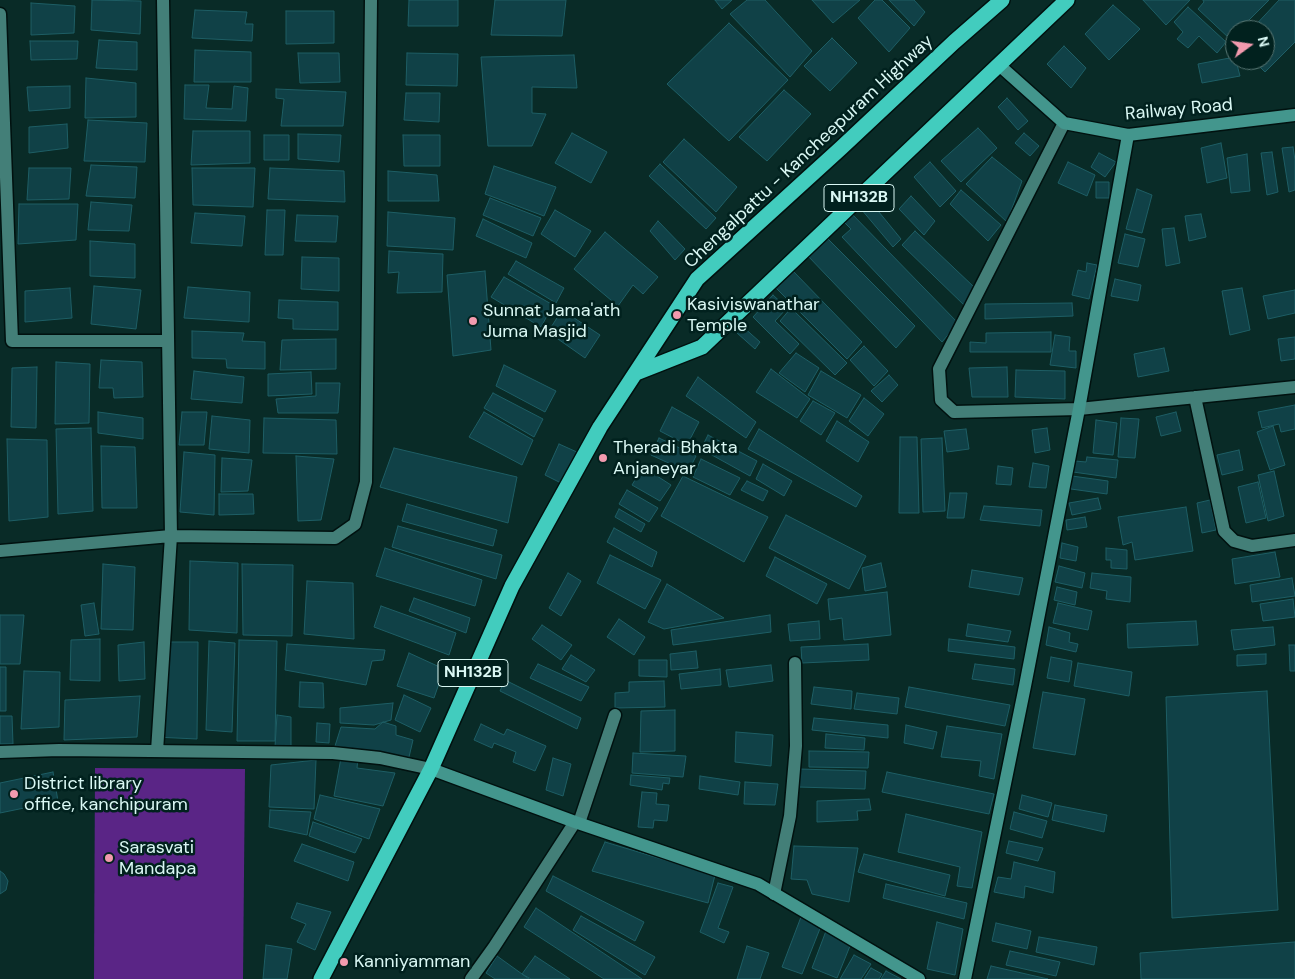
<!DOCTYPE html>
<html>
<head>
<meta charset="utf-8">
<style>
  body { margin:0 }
  #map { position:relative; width:1295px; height:979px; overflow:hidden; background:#092b27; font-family:"DM Sans",sans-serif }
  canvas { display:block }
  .north { position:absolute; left:1225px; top:20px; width:50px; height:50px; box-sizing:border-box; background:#01211e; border:1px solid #587774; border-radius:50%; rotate:76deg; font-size:14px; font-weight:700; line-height:20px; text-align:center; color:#daf8f4 }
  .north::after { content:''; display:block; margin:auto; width:18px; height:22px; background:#f29aae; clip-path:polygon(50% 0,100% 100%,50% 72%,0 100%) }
</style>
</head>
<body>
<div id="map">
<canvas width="1295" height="979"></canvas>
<div class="north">N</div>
</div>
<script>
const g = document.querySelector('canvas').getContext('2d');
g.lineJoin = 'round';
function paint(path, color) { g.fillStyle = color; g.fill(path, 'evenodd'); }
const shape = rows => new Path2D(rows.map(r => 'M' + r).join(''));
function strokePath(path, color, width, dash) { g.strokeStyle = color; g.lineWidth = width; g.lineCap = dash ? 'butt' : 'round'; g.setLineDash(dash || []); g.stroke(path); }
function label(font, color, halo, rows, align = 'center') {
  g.font = font + ' "DM Sans",sans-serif'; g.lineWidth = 5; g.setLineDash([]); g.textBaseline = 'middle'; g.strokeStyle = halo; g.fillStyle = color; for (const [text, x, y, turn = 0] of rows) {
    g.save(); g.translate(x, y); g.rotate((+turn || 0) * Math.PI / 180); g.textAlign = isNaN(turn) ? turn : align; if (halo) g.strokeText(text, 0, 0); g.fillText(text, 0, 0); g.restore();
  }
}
paint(shape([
  [95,768,245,769,243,979,94,979]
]), '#5a2586');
const building = shape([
  [92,0,141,1,140,34,91,30,92,0],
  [409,0,458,0,458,26,408,26,409,0],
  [495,0,566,0,562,36,491,35,495,0],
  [715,0,732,0,722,9,715,0],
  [747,0,765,0,812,51,790,77,730,14,747,0],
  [812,0,860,0,833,23,812,0],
  [875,0,882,0,910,28,889,52,858,18,875,0],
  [889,0,914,0,925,12,914,26,889,0],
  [1143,0,1190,0,1166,25,1143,0],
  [1203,0,1269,0,1239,30,1235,30,1235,34,1230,39,1198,9,1204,2,1203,0],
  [1279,0,1295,0,1295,42,1265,72,1253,60,1265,60,1265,30,1251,30,1279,0],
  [31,3,75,6,74,33,31,35,31,3],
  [1113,5,1140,29,1109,60,1085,34,1113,5],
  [1188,7,1226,42,1217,53,1199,36,1188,48,1177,39,1183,32,1174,22,1188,7],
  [195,10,247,12,245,24,253,24,252,41,192,38,195,10],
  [286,11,334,11,334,43,286,44,286,11],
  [729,23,788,80,729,141,667,84,729,23],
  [832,38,857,63,830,91,804,66,832,38],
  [99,40,137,42,137,70,96,68,99,40],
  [30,41,78,41,77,59,31,60,30,41],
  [1064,46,1086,68,1071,88,1047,64,1064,46],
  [195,50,251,52,251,82,194,82,195,50],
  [298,53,339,53,340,82,300,83,298,53],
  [407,53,458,54,457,86,406,85,407,53],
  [574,55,577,88,532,87,532,113,546,114,532,146,488,146,481,57,574,55],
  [1235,57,1240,76,1202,83,1198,64,1235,57],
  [86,78,136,83,136,117,85,118,86,78],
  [185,85,209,85,206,108,232,109,234,86,248,88,246,121,184,119,185,85],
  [70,86,70,108,29,111,27,87,70,86],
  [276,89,346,92,343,126,281,126,284,99,276,98,276,89],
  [784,90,811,114,767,161,739,137,784,90],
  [406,93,440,93,439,122,404,120,406,93],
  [1007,98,1028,121,1018,130,998,107,1007,98],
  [88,120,147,123,145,162,84,161,88,120],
  [67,124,68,148,29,153,29,127,67,124],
  [978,128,997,148,961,182,941,161,978,128],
  [193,131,250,131,250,163,191,165,193,131],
  [572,133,607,152,591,183,555,163,572,133],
  [1024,133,1039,146,1030,156,1015,143,1024,133],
  [298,134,341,135,339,162,298,159,298,134],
  [264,135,289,135,289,160,264,160,264,135],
  [403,135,440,135,440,166,404,166,403,135],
  [684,139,737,187,716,212,663,162,684,139],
  [1221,143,1227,178,1207,183,1201,148,1221,143],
  [1293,147,1295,160,1295,190,1289,192,1282,148,1293,147],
  [1272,152,1278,192,1267,195,1261,153,1272,152],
  [1099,153,1116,162,1105,177,1091,167,1099,153],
  [1247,154,1250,191,1231,193,1227,158,1247,154],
  [992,157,1022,181,1007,222,966,184,992,157],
  [930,162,956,191,940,207,914,177,930,162],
  [1068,162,1095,175,1087,196,1058,183,1068,162],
  [660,164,716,218,706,229,649,176,660,164],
  [91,165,137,167,135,198,86,196,91,165],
  [494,166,556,187,544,216,485,194,494,166],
  [29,168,71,168,69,199,27,200,29,168],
  [192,168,255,168,253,207,193,205,192,168],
  [270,168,344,171,345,202,268,199,270,168],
  [388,171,437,175,439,201,388,201,388,171],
  [1096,182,1109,182,1109,198,1096,198,1096,182],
  [1137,189,1152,195,1142,233,1126,229,1137,189],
  [961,190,1001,225,988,241,950,204,961,190],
  [865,195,901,239,893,247,856,203,865,195],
  [911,196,935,221,924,235,899,209,911,196],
  [490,198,541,218,533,236,483,215,490,198],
  [91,202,132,205,129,231,88,230,91,202],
  [19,204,78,204,76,240,18,244,19,204],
  [267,210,285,210,283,255,265,255,267,210],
  [555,210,591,231,575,257,541,234,555,210],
  [849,211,958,323,942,342,842,237,851,229,841,219,849,211],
  [388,212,455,218,453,250,387,246,388,212],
  [195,213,245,216,242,246,191,243,195,213],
  [1201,214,1206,237,1189,241,1185,216,1201,214],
  [297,215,338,216,336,242,295,241,297,215],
  [483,219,532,243,526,258,476,236,483,219],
  [658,221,685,249,675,260,650,231,658,221],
  [1174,228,1180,263,1166,266,1162,229,1174,228],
  [915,231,974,287,965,306,902,245,915,231],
  [605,232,658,277,643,294,633,285,618,306,574,269,605,232],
  [1125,234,1145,239,1138,267,1118,263,1125,234],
  [826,237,915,326,896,348,807,255,826,237],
  [90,241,135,244,135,278,90,276,90,241],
  [389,251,443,254,442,292,397,293,399,272,388,273,389,251],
  [302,257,339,258,339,291,301,289,302,257],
  [516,261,564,288,556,303,508,274,516,261],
  [1087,263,1097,265,1089,299,1072,295,1078,270,1086,272,1087,263],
  [792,270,862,342,847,359,776,288,792,270],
  [485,271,491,350,453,356,447,275,485,271],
  [504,277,553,305,541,327,491,297,504,277],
  [1115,279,1141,285,1138,301,1111,296,1115,279],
  [94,286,141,290,136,329,91,324,94,286],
  [188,287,250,292,249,322,184,318,188,287],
  [70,288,72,318,25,322,25,291,70,288],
  [1242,288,1250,330,1230,335,1222,291,1242,288],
  [1295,290,1295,313,1268,319,1263,296,1295,290],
  [773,295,787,308,775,321,799,344,790,354,753,317,773,295],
  [279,300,338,302,338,330,293,329,293,319,278,318,279,300],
  [1072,303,1073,316,985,319,985,304,1072,303],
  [791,308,847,363,835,375,780,321,791,308],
  [562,310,600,335,585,358,548,332,562,310],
  [742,326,760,342,755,349,737,333,742,326],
  [192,331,244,333,242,341,265,342,265,369,227,368,226,359,192,358,192,331],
  [1051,332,1051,352,970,352,970,342,986,343,986,333,1051,332],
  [1055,335,1070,337,1069,351,1076,351,1076,368,1050,365,1055,335],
  [1295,337,1295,359,1281,361,1278,339,1295,337],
  [336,339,336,369,280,370,282,340,336,339],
  [864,346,888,371,874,386,850,360,864,346],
  [1164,348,1169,371,1138,377,1134,354,1164,348],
  [796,353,819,368,805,392,779,373,796,353],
  [101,360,142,362,143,397,114,398,113,388,99,388,101,360],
  [56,362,90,364,89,423,55,424,56,362],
  [504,365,556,391,545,412,496,386,504,365],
  [37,367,36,428,11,427,12,368,37,367],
  [1007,367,1008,397,972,397,969,368,1007,367],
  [771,369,810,399,797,418,756,392,771,369],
  [1016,370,1065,371,1065,399,1015,397,1016,370],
  [194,371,244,377,242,403,191,399,194,371],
  [821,371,861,395,847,418,808,395,821,371],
  [311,372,312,394,268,396,268,374,311,372],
  [889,375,898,385,882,402,871,391,889,375],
  [698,377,756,422,746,438,686,396,698,377],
  [316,383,340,383,338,413,278,413,276,399,316,396,316,383],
  [493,393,543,419,534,437,484,408,493,393],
  [864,398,884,414,868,436,849,421,864,398],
  [813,401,835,413,821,435,800,421,813,401],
  [1295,405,1295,429,1281,432,1279,424,1262,428,1258,412,1295,405],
  [672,407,699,422,687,445,660,431,672,407],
  [98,412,143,418,143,439,98,433,98,412],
  [182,412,207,412,204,445,179,445,182,412],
  [484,412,533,440,522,465,469,437,484,412],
  [1176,412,1181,431,1161,436,1156,417,1176,412],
  [212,416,250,420,249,453,209,449,212,416],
  [264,418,336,420,337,454,263,453,264,418],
  [1121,418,1139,419,1135,458,1118,457,1121,418],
  [1096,420,1117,423,1113,455,1093,453,1096,420],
  [837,421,869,442,858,462,826,441,837,421],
  [1273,426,1285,465,1270,470,1257,432,1273,426],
  [91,428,93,511,58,514,56,429,91,428],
  [1047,428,1050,450,1035,453,1032,430,1047,428],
  [759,429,862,496,856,507,748,449,759,429],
  [966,429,969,449,947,452,944,431,966,429],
  [708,435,757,461,750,476,701,449,708,435],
  [900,437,917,437,919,513,899,513,900,437],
  [659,438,696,456,688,472,651,455,659,438],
  [942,438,945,511,923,512,921,439,942,438],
  [7,439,47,440,48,517,9,521,7,439],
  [559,444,588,457,573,489,545,475,559,444],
  [101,446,135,447,137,508,102,508,101,446],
  [394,448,517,477,508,523,380,487,394,448],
  [1239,450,1243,470,1222,475,1217,455,1239,450],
  [184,452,215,455,214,515,180,512,184,452],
  [296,456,334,459,321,520,298,521,296,456],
  [1087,457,1118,460,1116,478,1073,472,1075,461,1086,462,1087,457],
  [222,458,252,460,248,491,221,492,222,458],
  [701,459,740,478,730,495,693,477,701,459],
  [1033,463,1049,466,1046,488,1029,487,1033,463],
  [763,464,792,481,784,496,756,479,763,464],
  [998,466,1013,468,1011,485,996,484,998,466],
  [643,467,671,485,660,501,632,485,643,467],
  [1274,471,1284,516,1268,521,1258,475,1274,471],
  [683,476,768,517,744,562,661,516,683,476],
  [1072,476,1108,481,1107,494,1071,489,1072,476],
  [747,481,768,491,763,501,741,490,747,481],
  [1258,482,1266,518,1246,523,1238,487,1258,482],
  [627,490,658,508,649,522,619,504,627,490],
  [950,493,967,493,964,518,947,518,950,493],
  [219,494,253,494,254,514,219,515,219,494],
  [1098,498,1101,509,1072,515,1069,503,1098,498],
  [1210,500,1216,530,1202,533,1197,503,1210,500],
  [407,504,497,530,493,546,402,521,407,504],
  [984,506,1042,510,1040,526,980,520,984,506],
  [1186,507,1193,551,1135,560,1132,542,1123,545,1118,517,1186,507],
  [619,509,645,524,641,532,615,517,619,509],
  [786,515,866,556,849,589,769,548,786,515],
  [1085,517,1087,527,1067,530,1066,520,1085,517],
  [398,526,502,555,496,579,392,547,398,526],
  [614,528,657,552,652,567,607,542,614,528],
  [1062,543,1078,547,1076,561,1060,558,1062,543],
  [385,548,482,580,475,606,376,576,385,548],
  [1106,548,1127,550,1127,569,1111,568,1111,560,1106,560,1106,548],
  [1275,552,1280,577,1235,584,1232,559,1275,552],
  [610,555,661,580,645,609,597,583,610,555],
  [775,557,827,584,817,604,766,576,775,557],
  [190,561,238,563,237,633,189,630,190,561],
  [881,563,886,587,865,591,862,568,881,563],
  [103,564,135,567,133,630,101,629,103,564],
  [242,564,293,565,292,636,243,635,242,564],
  [1059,566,1085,573,1082,588,1055,582,1059,566],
  [972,570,1023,578,1019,595,969,587,972,570],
  [568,573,581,581,561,616,549,608,568,573],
  [1092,573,1131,577,1130,602,1106,599,1107,591,1090,588,1092,573],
  [1292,578,1295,596,1252,602,1250,585,1292,578],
  [307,581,353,583,354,639,304,634,307,581],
  [667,584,724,618,664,629,648,622,667,584],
  [1057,587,1077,592,1075,605,1054,600,1057,587],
  [887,592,891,635,844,640,842,618,830,620,828,599,887,592],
  [414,598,470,618,466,633,409,611,414,598],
  [1293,599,1295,617,1263,621,1260,604,1293,599],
  [94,603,99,634,85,636,81,605,94,603],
  [1058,603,1092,611,1088,630,1053,623,1058,603],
  [381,606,456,633,449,655,374,627,381,606],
  [0,615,24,615,20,664,0,664,0,615],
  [770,615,771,632,673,645,671,630,770,615],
  [619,619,645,637,634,655,607,637,619,619],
  [819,621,820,639,790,641,788,624,819,621],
  [1196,621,1198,645,1128,648,1127,624,1196,621],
  [968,624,1011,631,1008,642,966,636,968,624],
  [542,625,572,645,561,660,532,639,542,625],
  [1049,627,1070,633,1069,642,1078,644,1076,652,1046,645,1049,627],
  [1273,627,1275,645,1234,650,1231,630,1273,627],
  [100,639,100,681,70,680,71,640,100,639],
  [949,639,1015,647,1014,659,948,651,949,639],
  [239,640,277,641,275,741,237,741,239,640],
  [209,641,235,643,232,732,206,730,209,641],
  [144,642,145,679,119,681,118,645,144,642],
  [158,642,198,642,197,739,155,737,158,642],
  [287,644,385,650,383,660,372,661,366,685,285,670,287,644],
  [868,644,869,660,802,663,801,647,868,644],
  [1289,645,1295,645,1295,671,1290,671,1289,645],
  [696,651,698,668,671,670,670,654,696,651],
  [409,653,444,669,434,698,397,686,409,653],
  [1266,654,1266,664,1237,666,1237,655,1266,654],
  [571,655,595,670,586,682,562,669,571,655],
  [1051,657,1072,661,1069,682,1047,678,1051,657],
  [639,660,667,660,667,677,639,676,639,660],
  [1078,663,1132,672,1129,696,1074,686,1078,663],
  [538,664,589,687,581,701,530,678,538,664],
  [975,664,1015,669,1013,685,972,679,975,664],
  [771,665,773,681,729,687,726,670,771,665],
  [0,667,6,667,6,711,0,711,0,667],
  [720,669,721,685,681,689,679,674,720,669],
  [24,671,60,672,59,727,21,729,24,671],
  [505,680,581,718,577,729,500,691,505,680],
  [664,681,665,707,615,708,615,693,629,692,629,682,664,681],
  [300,682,323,683,324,708,299,707,300,682],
  [814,687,852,691,851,709,811,704,814,687],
  [909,687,1010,705,1005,726,905,707,909,687],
  [1267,691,1278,910,1172,918,1166,697,1267,691],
  [1043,692,1085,699,1075,755,1033,748,1043,692],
  [857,693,899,698,897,714,854,709,857,693],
  [404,695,431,708,420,732,395,720,404,695],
  [140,696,137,737,64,740,65,700,140,696],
  [393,703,391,720,374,725,340,723,340,708,393,703],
  [675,710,675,751,640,752,641,711,675,710],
  [277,715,291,717,291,748,275,747,277,715],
  [0,716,12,716,13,744,0,744,0,716],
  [814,718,888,725,888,738,812,730,814,718],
  [383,722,396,726,396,735,413,740,409,757,335,746,341,727,375,729,383,722],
  [317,723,330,724,329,743,316,742,317,723],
  [481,724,504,735,507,729,546,746,535,771,513,762,516,752,494,743,492,748,474,740,481,724],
  [906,725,937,732,933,749,904,743,906,725],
  [947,726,1002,734,994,779,979,776,981,761,941,757,947,726],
  [736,732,773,735,771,766,735,762,736,732],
  [826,734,865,738,864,750,825,748,826,734],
  [809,751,869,752,868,768,809,767,809,751],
  [633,753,686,756,683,777,632,773,633,753],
  [341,758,358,758,357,768,395,773,383,806,334,796,341,758],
  [553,758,571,764,563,796,546,790,553,758],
  [316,760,314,809,269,807,271,765,316,760],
  [799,769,866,771,865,789,798,787,799,769],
  [53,772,58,801,0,813,0,783,53,772],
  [887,772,994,794,989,814,882,792,887,772],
  [631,775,670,778,669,784,663,783,662,790,630,785,631,775],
  [700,776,740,782,738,795,699,789,700,776],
  [745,782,778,784,775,805,744,804,745,782],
  [642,792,657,793,656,804,669,805,667,821,654,820,653,828,638,827,642,792],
  [320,795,380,809,369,839,314,819,320,795],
  [1022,795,1052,803,1048,817,1019,809,1022,795],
  [869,799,871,810,857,811,858,820,817,822,817,801,869,799],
  [1055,805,1107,815,1104,832,1052,820,1055,805],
  [270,810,311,812,307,835,269,827,270,810],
  [1014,812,1047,821,1042,838,1010,829,1014,812],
  [906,814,982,832,972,888,957,886,960,867,898,852,906,814],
  [313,822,362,839,355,853,309,836,313,822],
  [1009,841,1043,848,1038,861,1006,853,1009,841],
  [605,842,715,875,708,903,592,871,605,842],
  [302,844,354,862,348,881,294,861,302,844],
  [794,846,858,848,849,902,812,894,807,880,791,879,794,846],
  [864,854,950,875,945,896,858,872,864,854],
  [1014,862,1055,872,1053,893,1025,886,1024,898,994,892,998,877,1011,879,1014,862],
  [0,871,4,874,8,881,6,890,0,894,0,871],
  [553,876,644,922,635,941,546,891,553,876],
  [718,883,733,887,718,928,729,932,724,943,700,932,718,883],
  [886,884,967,903,964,919,883,898,886,884],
  [297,903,331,912,315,950,297,942,306,924,291,918,297,903],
  [536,908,642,979,604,979,524,927,536,908],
  [581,916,655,957,645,975,573,930,581,916],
  [801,917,821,926,802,974,782,967,801,917],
  [937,922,963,929,955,975,927,969,937,922],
  [996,923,1031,931,1027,949,992,941,996,923],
  [826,931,850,946,837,978,812,968,826,931],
  [1039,937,1097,947,1094,965,1036,952,1039,937],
  [1295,942,1295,979,1141,979,1140,953,1295,942],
  [266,945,292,949,287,979,263,979,266,945],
  [747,946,769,953,760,979,737,979,747,946],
  [1010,951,1060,962,1056,976,1006,965,1010,951],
  [854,955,871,964,861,979,840,979,854,955],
  [497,956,529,979,495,979,486,973,497,956],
  [535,956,570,979,531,979,522,974,535,956],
  [991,966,1048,979,987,979,991,966],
  [871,968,882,974,879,979,864,979,871,968],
  [886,971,901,979,881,979,886,971]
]);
paint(building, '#104147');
strokePath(building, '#1e5e65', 1);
const street = shape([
  [0,14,12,341,168,341],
  [1064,123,939,369,941,400,954,412,1079,409,1295,387],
  [1195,397,1224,531,1234,541,1252,546,1295,540],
  [0,551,171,536,335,538,355,524,366,482,371,0],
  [157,751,171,536,163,0],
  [0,752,59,750,333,753,380,758,431,769],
  [579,823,615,715],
  [774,894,790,816,796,746,795,663],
  [471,979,494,947,575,822]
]);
const secondary = shape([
  [999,65,1064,123,1128,135,1295,115],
  [431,769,575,822,758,884,919,979],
  [965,979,1025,686,1079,409,1128,135]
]);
const highway = shape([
  [636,373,702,347,1067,0],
  [321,979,431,769,512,586,600,427,697,279,841,148,954,42,1002,0]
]);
strokePath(street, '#01110f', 15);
strokePath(secondary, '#01110f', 15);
strokePath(highway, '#01110f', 18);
strokePath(street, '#437f78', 12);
strokePath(secondary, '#43968d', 12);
strokePath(highway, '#42ccbe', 15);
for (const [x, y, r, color] of [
  [677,315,5,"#f29aae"],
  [473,321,5,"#f29aae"],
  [603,458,5,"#f29aae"],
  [14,794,5,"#f29aae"],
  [109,858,5,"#f29aae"],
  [344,962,5,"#f29aae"]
]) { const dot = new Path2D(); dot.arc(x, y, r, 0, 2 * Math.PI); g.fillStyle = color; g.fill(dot); strokePath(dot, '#01211e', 2); }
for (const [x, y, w] of [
  [859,198,70],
  [473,673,70]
]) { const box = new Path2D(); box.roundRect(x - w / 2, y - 13.5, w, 27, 4); g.fillStyle = '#01211e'; g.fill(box); strokePath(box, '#daf8f4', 1); }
label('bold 16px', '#daf8f4', null, [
  ["NH132B",859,198],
  ["NH132B",473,673]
]);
label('18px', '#daf8f4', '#01211e', [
  ["Railway Road",1179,110,-5],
  ["Chengalpattu - Kancheepuram Highway",809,152,-43]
]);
label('18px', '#daf8f4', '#01211e', [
  ["Kasiviswanathar",687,305],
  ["Temple",687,326],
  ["Sunnat Jama'ath",483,311],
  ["Juma Masjid",483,332],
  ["Theradi Bhakta",613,448],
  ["Anjaneyar",613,469],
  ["District library",24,784],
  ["office, kanchipuram",24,805],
  ["Sarasvati",119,848],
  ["Mandapa",119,869],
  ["Kanniyamman",354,962]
], 'left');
</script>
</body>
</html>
